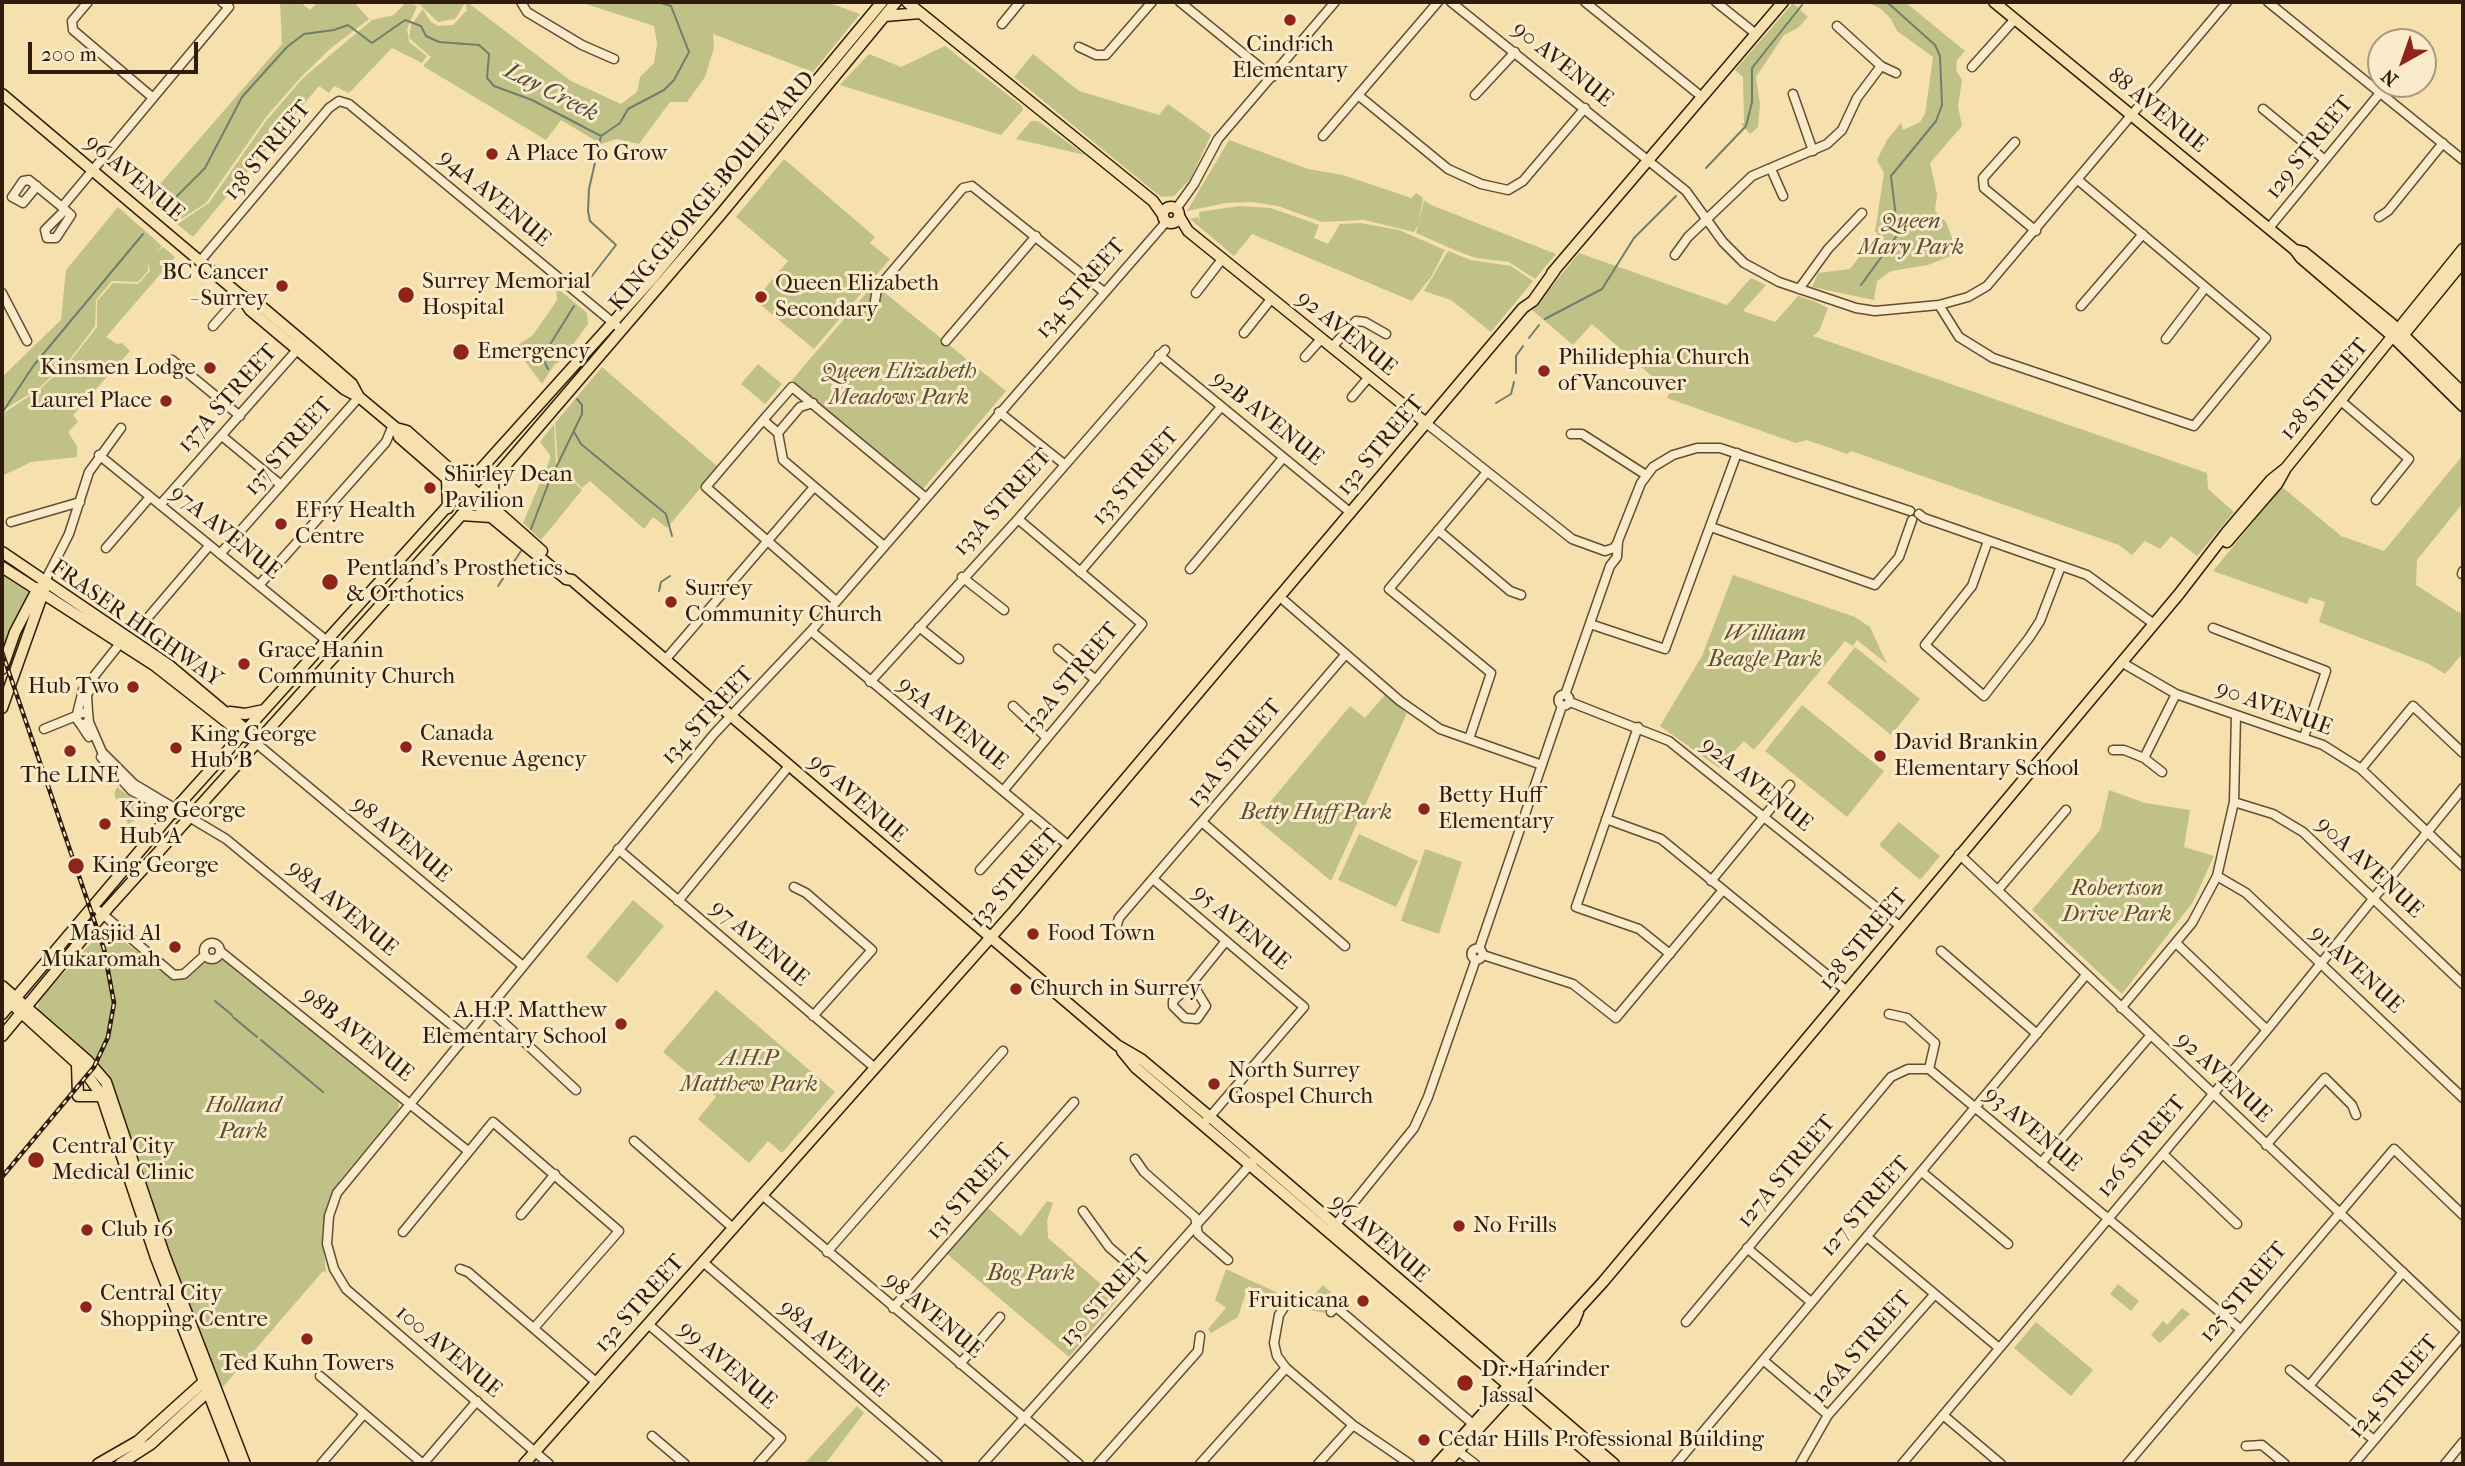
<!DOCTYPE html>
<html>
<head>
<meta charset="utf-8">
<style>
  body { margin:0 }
  #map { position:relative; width:2465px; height:1466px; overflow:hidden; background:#f6e0ad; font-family:"IM FELL French Canon",serif }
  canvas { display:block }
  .frame { position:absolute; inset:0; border:4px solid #301c0c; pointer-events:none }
  .north { position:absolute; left:2367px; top:28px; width:70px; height:70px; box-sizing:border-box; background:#f9ebca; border:2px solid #a9987e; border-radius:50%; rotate:220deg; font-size:19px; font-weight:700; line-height:28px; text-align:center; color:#301c0c }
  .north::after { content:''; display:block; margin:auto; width:24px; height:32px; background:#8f2418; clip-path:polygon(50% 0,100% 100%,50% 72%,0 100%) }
  .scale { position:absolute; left:28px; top:42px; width:170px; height:32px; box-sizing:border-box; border:4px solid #301c0c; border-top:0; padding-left:9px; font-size:21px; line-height:24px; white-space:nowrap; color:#301c0c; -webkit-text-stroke:5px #f9ebca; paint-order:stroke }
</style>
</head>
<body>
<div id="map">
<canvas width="2465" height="1466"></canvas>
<div class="frame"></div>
<div class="north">N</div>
<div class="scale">200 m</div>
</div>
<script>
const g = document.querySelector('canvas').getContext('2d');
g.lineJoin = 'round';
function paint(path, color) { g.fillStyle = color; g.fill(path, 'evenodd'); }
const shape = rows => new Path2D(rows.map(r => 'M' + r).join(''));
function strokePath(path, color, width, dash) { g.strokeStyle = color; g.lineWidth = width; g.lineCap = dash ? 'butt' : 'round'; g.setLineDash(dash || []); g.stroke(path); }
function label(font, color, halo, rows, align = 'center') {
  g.font = font + ' "IM FELL French Canon",serif'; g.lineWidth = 6; g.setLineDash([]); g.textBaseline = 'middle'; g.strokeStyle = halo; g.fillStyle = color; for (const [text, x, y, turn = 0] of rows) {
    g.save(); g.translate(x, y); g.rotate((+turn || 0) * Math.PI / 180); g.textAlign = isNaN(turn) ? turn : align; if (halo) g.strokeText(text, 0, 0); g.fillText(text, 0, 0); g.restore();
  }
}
paint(shape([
  [280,2,300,2,310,10,318,2,354,2,369,19,331,48,301,77,266,117,206,203,175,223,147,199,282,44],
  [406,2,417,6,407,29,409,42,427,56,422,63,392,48,349,93,334,86,329,93,319,86,193,237,177,224,209,203,266,121,303,78,372,20,394,15],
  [417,2,467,2,571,81,621,104,637,92,640,77,654,63,657,44,654,26,580,2,827,2,860,14,813,72,713,34,714,48,705,77,687,102,670,102,639,144,617,139,601,144,561,120,546,140,423,66,431,57,409,38,411,25,423,9,430,21,438,26,453,25,467,10,465,3,455,19,438,22],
  [1865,2,1905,2,1965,51,1957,60,1956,70,1962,80,1958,106,1962,126,1930,163,1937,194,1935,211,1946,222,1958,253,1928,265,1891,271,1877,281,1874,300,1812,287,1818,273,1850,269,1878,233,1875,232,1884,173,1877,160,1887,140,1901,123,1903,130,1920,122,1925,114,1933,57,1897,31,1891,19,1880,8],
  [1793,3,1808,17,1798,28,1784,35,1756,77,1760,105,1758,127,1750,134,1741,124,1744,123,1743,77,1735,70],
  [945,46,1022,106,1023,110,1001,135,840,85,869,54,901,67],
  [1033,54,1079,91,1159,115,1168,104,1211,135,1191,178,1174,196,1161,197,1014,77],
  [1031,121,1038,121,1085,155,1016,139],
  [1229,140,1308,169,1343,175,1411,198,1416,193,1423,198,1418,225,1414,232,1364,220,1322,222,1278,206,1252,202,1226,203,1187,211],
  [784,159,875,237,870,243,890,259,814,349,755,300,788,261,736,217],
  [1424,200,1431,205,1556,254,1535,279,1509,262,1476,258,1457,251,1416,233],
  [1239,206,1271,208,1319,225,1314,238,1328,244,1340,224,1361,223,1399,230,1445,250,1431,277,1412,301,1252,234,1234,256,1190,219,1198,217,1200,221,1199,212],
  [118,207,162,246,156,252,163,247,175,257,106,337,117,344,122,343,130,351,73,415,78,422,68,432,77,446,77,457,31,462,2,476,2,414,39,390,72,359,97,327,97,301,113,283,138,284,150,271,148,263,148,271,138,282,112,281,96,300,95,326,71,358,39,388,2,411,2,377,61,320,66,270],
  [1448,251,1471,260,1511,266,1533,281,1491,332,1451,300,1424,291],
  [1579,253,1727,305,1751,278,1766,285,1743,311,1775,322,1798,296,1816,302,1828,308,1819,331,1813,336,2207,473,2208,489,2234,512,2197,556,2171,536,2160,549,2145,541,2132,555,2119,545,1851,451,1847,454,1807,440,1796,443,1667,398,1670,392,1592,324,1573,345,1532,310],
  [874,284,1006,391,923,489,792,380],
  [556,287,587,313,588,324,572,346,564,350,568,356,554,365,542,384,519,353,518,345,532,336,554,305,557,300],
  [758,364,782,384,765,404,741,384],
  [602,367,718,467,667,528,653,517,644,529,590,481,582,488,561,468,582,490,541,540,523,523,550,459,550,455,540,442,554,424,556,465,558,466,555,423],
  [2463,455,2463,503,2417,560,2416,585,2458,612,2463,612,2463,653,2445,674,2429,664,2319,622,2325,602,2310,597,2307,604,2213,571,2282,487,2341,536,2384,551],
  [2,574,30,593,2,660],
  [1733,575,1855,617,1870,627,1887,664,1857,640,1853,646,1845,641,1754,750,1744,741,1719,768,1660,726,1702,656],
  [1855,647,1920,699,1891,735,1827,683],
  [1385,695,1407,713,1331,881,1256,819,1350,706,1365,718],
  [1802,705,1884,771,1847,817,1765,751],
  [117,787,145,808,146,814,128,824,114,794],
  [2109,790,2145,803,2190,810,2184,847,2214,856,2193,902,2122,994,2032,910,2100,830],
  [1899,822,1940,856,1920,880,1879,845],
  [1359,834,1418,861,1396,907,1338,880],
  [1425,849,1462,862,1439,934,1401,921],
  [633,900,664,926,617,983,586,957],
  [105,928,174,978,183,978,205,960,222,958,399,1103,398,1110,340,1180,330,1197,322,1232,326,1273,323,1271,222,1388,166,1247,110,1081,93,1056,38,1008,39,1000],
  [716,990,835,1092,782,1153,768,1141,749,1163,698,1119,716,1097,663,1052],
  [1047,1201,1053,1203,1047,1220,1048,1238,1118,1299,1069,1357,947,1254,988,1208,1021,1236],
  [1226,1269,1280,1294,1278,1298,1248,1286,1238,1317,1211,1333,1208,1329,1226,1308,1215,1300],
  [2118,1284,2139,1301,2131,1311,2110,1294],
  [1323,1285,1337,1298,1325,1313,1296,1307,1297,1303,1311,1299],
  [2182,1308,2190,1314,2160,1343,2151,1335,2163,1321,2167,1325],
  [2036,1322,2093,1370,2071,1396,2014,1348],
  [857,1406,864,1413,825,1464,804,1464]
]), '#c0c187');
strokePath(shape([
  [1706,168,1746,126,1752,102,1752,68,1802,5],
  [164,209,205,168,242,97,287,47,304,34,334,30,348,25,372,43,405,20,421,26,426,36,439,42,479,45,489,54,487,78,494,86,532,100,601,136],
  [585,285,616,245,590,221,588,211,589,189,601,136,620,123,628,109,664,90,674,80,689,52,671,6,658,2],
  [1861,285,1898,234,1891,176,1936,121,1942,105,1940,56,1935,45,1887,2],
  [1545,319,1602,289,1634,238,1676,196],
  [1529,338,1539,325],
  [548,369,544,361,546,351,574,306],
  [1516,373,1516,356,1523,346],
  [1496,403,1511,394,1514,382],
  [2,413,34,365,143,234],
  [2,431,2,436],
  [574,432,581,444,666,514,672,536],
  [531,529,549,482,582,414,582,405,577,399],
  [498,586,521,551],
  [659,591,661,582,670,576],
  [215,1001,232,1015],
  [233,1017,257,1037],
  [261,1040,323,1092]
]), '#717d6d', 2);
const minor = shape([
  [88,2,72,21,73,30,152,97],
  [521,2,527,12,582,45,614,59],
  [1180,2,1272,77],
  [1451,2,1686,191,1723,242,1744,263,1779,282,1856,308,1875,311,1939,305,1968,297,1987,286,2227,2],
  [1585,2,1702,97],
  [1716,2,1756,34],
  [2268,2,2463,160],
  [1002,24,1020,2],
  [1837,26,1881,66,1896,73],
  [1079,47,1096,55,1106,55,1152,2],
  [1972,67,2015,19],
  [1793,94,1813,151],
  [1358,95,1448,169,1481,184,1508,190,1523,181,1585,108],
  [1475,95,1515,52],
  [2263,109,2325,160],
  [1323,136,1438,2],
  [2015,142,1983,178,1984,188,2036,231],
  [1771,169,1783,196],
  [37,186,23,203,12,197,23,181,29,180,62,207,71,215,56,238,47,238,45,230,65,210],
  [62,207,229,7,222,2],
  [1176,209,1194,184,1218,139,1335,2],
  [2379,217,2388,211,2443,143],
  [2269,228,2380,93],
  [1675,255,1688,237,1752,176,1827,144,1842,130,1857,98,1881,66],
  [201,260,329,108,339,101,349,104,617,326],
  [1799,289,1828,249,1862,213],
  [2,293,27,341],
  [1196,293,1223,258],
  [875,301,877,289,963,188,972,186,1104,292],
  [1939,305,1959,337,1993,358,2194,426,2266,338,2078,180],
  [2081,306,2143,234],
  [213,326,240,295],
  [1244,333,1272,298],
  [2166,339,2205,288],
  [946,341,1036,236],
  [1332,347,1356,321,1365,322,1386,334],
  [1159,355,1351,513],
  [1305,357,1322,338],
  [172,360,240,416],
  [1352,397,1369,377],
  [2341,401,2409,459,2376,500],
  [813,403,800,407,778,433,783,460,884,546],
  [999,412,1064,464],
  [763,420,778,433],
  [1426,423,1572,539,1605,551,1614,548,1618,542],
  [1571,434,1582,434,1646,475],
  [222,436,281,485],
  [99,455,327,641],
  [160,505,297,350],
  [1919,514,1924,518,2087,575,2154,624],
  [11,522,80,502],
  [1711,527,1875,585,1899,557,1912,520],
  [1438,530,1510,591,1521,595],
  [1988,541,1972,586,1925,645,1984,696,2029,638,2040,621,2061,566],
  [106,548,150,497],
  [220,554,359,397],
  [1190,569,1283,458],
  [1080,572,1221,407],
  [2462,574,2463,571],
  [962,577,1004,610],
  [44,583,69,534,89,472,121,428],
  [260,584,386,442,393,425],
  [1280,597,1400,701,1440,729,1542,765],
  [836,601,706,487,764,419,792,387,926,498],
  [145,621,209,546],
  [1590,624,1665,649,1737,453],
  [919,627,959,659],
  [2213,628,2326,671,2304,737],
  [811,631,1069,846],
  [1058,649,1096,680],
  [665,660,814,487],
  [2121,662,2176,694,2323,745,2361,769,2463,866],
  [870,682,1018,519,1165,350],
  '1558.5 700a5.5 5.5 0 1 1 11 0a5.5 5.5 0 1 1-11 0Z',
  [1565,695,1610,566,1617,557,1618,541,1641,483,1653,467,1673,455,1697,448,1720,448,1910,511],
  [1570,702,1669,741,1901,927],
  [1013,706,1047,738],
  [88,712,87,695,95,681],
  [77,714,88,712,89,722,81,725,76,718,83,690,122,641],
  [89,722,102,752,134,784,226,839,465,1036],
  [81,725,89,737],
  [1638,727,1576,907,1639,929,1670,954],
  [44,729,76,716],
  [1469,739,1491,673,1389,589,1487,472],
  [256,743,523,966],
  [2113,750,2124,750,2144,758,2162,772],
  [101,757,132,791,176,814],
  [2144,758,2176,694],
  [2361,769,2413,706,2463,753],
  [1003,791,1142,624,1018,519],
  [2234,802,2273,814,2303,832,2463,984],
  [1606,819,1661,839,1847,991],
  [1202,822,1345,946],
  [618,849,875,1068],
  [1959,854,2463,1329],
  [980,870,1030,814],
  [2217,876,2246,893,2463,1098],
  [1153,879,1304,1007,1207,1120],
  [1711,881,1790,785],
  [794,887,806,893,872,950,813,1016],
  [1998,890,2066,810],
  [678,901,789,766],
  [99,911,174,975,184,974,205,955],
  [1114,935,1119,918,1346,654],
  '204 951a8 8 0 1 1 16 0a8 8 0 1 1-16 0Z',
  [2176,943,2267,1030],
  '1471.5 954a5.5 5.5 0 1 1 11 0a5.5 5.5 0 1 1-11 0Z',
  [1479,949,1562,706],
  [220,951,468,1151],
  [1941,951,2037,1034],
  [1483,955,1573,984,1616,1018,1723,890],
  [1192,983,1206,1006,1197,1019,1185,1018,1173,1006,1173,1001,1192,983,1226,941],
  [488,1008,576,1090],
  [2121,1008,2192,923,2217,876,2234,802,2236,715],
  [1889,1014,1907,1018,1935,1043,1929,1069],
  [1929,1069,2239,1328],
  [634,1141,733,1228],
  [2266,1145,2325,1078,2352,1105,2356,1115],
  [2163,1154,2237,1224],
  [1135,1159,1144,1172,1195,1217,1198,1234,1228,1260],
  [2041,1163,2150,1036],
  [1922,1172,2008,1244],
  [762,1195,1079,1464],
  [1083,1211,1109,1247,1147,1280],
  [521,1215,555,1174],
  [1333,1228,1414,1128,1428,1097,1476,959],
  [403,1232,493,1122,619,1231,534,1328],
  [1867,1237,1999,1348],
  [1747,1248,1811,1302],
  [827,1252,1003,1051],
  [703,1262,938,1464],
  [460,1269,468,1272,596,1382],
  [893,1308,1074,1102],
  [1331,1312,1336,1307,1473,1424],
  [1686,1322,1891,1077,1908,1069,1929,1069],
  [648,1324,781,1438,758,1464],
  [1763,1360,1828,1415],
  [960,1364,1000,1317],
  [1286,1368,1353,1425,1410,1464],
  [2290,1370,2374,1440],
  [320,1376,423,1464],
  [2309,1386,2403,1272],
  [1943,1415,2001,1464],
  [652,1436,685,1464],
  [2246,1446,2262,1445,2285,1464],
  [1458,1451,1475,1464],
  [321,1464,364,1414],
  [423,1464,477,1401],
  [549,1464,346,1289,334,1269,327,1244,329,1216,337,1193,714,734,811,631,1166,222],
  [983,1464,1256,1158],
  [1098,1464,1198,1351,1200,1336],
  [1200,1464,1286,1368,1277,1356,1274,1343,1279,1315,1288,1301],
  [1318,1464,1353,1425],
  [1676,1464,2086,975],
  [1800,1464,1828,1415,1934,1295],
  [1902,1464,2267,1030,2463,788],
  [2127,1464,2394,1149,2463,1215],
  [2354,1464,2463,1335],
  [2445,1464,2463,1442]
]);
const major = shape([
  [907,2,1153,201,1163,215],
  [1994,2,2295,250,2301,258,2391,335,2463,406],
  [885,16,920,13],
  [2,94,240,295,262,307,313,350,352,384,359,397],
  '1163 215a8 8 0 1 1 16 0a8 8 0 1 1-16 0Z',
  [1179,216,1188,231,1426,423],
  [2296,250,2304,252,2391,323,2463,393],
  [1552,273,1783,2],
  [242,298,250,310,344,389,359,397,396,428,407,431,542,551],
  [2401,338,2463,262],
  [396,428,399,437,491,517,566,579,572,580,594,599,1117,1045,1141,1059,1210,1117,1614,1464],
  [453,471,482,471],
  [447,479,448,508],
  [493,480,494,508],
  [461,515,491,517],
  [2227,542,2277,484,2286,468,2463,249],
  [2,552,170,666,250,733],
  [2,567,154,665,246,737],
  [2,669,15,632,38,588],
  [2,708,44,590],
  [230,712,245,714,264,710],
  [2,986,88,1061,106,1082,164,1254,245,1464],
  [2,995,82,1068,101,1094,156,1258,236,1464],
  [2,1014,176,808,651,280,882,2],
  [2,1036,108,908,493,480,721,214,896,2],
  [1122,1051,1136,1068,1601,1464],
  [77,1064,78,1096,103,1096],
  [98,1464,138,1441,209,1377],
  [120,1464,151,1444,213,1387],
  [524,1464,1014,911,1523,308,1533,301,1555,270],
  [1437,1464,1603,1282,2179,594,2226,533,2271,480,2286,468],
  [1446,1464,1526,1377,1574,1322,1578,1312]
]);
strokePath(minor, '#624d34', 11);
strokePath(major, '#301c0c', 13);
strokePath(minor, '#f9ebca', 8);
strokePath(major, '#f6e0ad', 10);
const rail = shape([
  [2,652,104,949,114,1003,108,1037,94,1067,2,1177]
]);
strokePath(rail, '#301c0c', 4.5);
strokePath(rail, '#f9ebca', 2, [5]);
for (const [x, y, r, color] of [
  [1290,20,7,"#8f2418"],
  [492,154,7,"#8f2418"],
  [282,286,7,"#8f2418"],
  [406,295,9,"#8f2418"],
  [761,297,7,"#8f2418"],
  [461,352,9,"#8f2418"],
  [210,368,7,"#8f2418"],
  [1544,371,7,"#8f2418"],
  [166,401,7,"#8f2418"],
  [430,488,7,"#8f2418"],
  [281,524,7,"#8f2418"],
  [330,582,9,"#8f2418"],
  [671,602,7,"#8f2418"],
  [244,664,7,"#8f2418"],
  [133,687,7,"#8f2418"],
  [406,747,7,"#8f2418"],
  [176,748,7,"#8f2418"],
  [70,751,7,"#8f2418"],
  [1880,756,7,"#8f2418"],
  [1424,809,7,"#8f2418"],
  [105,824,7,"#8f2418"],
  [76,866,9,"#8f2418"],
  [1033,934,7,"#8f2418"],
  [175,947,7,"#8f2418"],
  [1016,989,7,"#8f2418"],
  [621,1024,7,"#8f2418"],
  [1214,1084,7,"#8f2418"],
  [36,1160,9,"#8f2418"],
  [1459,1226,7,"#8f2418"],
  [87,1230,7,"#8f2418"],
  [1363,1301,7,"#8f2418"],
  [86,1307,7,"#8f2418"],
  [307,1339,7,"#8f2418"],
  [1465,1383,9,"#8f2418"],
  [1424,1440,7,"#8f2418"]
]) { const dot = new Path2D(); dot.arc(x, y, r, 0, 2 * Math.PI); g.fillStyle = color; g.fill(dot); strokePath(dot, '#f9ebca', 2.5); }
label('23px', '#301c0c', '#f9ebca', [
  ["Cindrich",1290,45,"center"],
  ["Elementary",1290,71,"center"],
  ["A Place To Grow",506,154],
  ["BC Cancer",268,273,"right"],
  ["- Surrey",268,299,"right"],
  ["Surrey Memorial",422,282],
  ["Hospital",422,308],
  ["Queen Elizabeth",775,284],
  ["Secondary",775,310],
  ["Emergency",477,352],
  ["Philidephia Church",1558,358],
  ["of Vancouver",1558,384],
  ["Kinsmen Lodge",196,368,"right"],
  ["Laurel Place",152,401,"right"],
  ["Shirley Dean",444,475],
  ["Pavilion",444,501],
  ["EFry Health",295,511],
  ["Centre",295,537],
  ["Pentland's Prosthetics",346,569],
  ["& Orthotics",346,595],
  ["Surrey",685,589],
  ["Community Church",685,615],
  ["Grace Hanin",258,651],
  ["Community Church",258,677],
  ["Hub Two",119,687,"right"],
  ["Canada",420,734],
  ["Revenue Agency",420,760],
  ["King George",190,735],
  ["Hub B",190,761],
  ["David Brankin",1894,743],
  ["Elementary School",1894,769],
  ["The LINE",70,776,"center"],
  ["Betty Huff",1438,796],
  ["Elementary",1438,822],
  ["King George",119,811],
  ["Hub A",119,837],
  ["King George",92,866],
  ["Masjid Al",161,934,"right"],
  ["Mukaromah",161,960,"right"],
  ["Food Town",1047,934],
  ["Church in Surrey",1030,989],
  ["A.H.P. Matthew",607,1011,"right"],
  ["Elementary School",607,1037,"right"],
  ["North Surrey",1228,1071],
  ["Gospel Church",1228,1097],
  ["Central City",52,1147],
  ["Medical Clinic",52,1173],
  ["No Frills",1473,1226],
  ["Club 16",101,1230],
  ["Central City",100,1294],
  ["Shopping Centre",100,1320],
  ["Fruiticana",1349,1301,"right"],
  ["Ted Kuhn Towers",307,1364,"center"],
  ["Dr. Harinder",1481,1370],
  ["Jassal",1481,1396],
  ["Cedar Hills Professional Building",1438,1440]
], 'left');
label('23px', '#301c0c', '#f9ebca', [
  ["90 AVENUE",1562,65,39],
  ["88 AVENUE",2157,111,39],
  ["129 STREET",2310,148,-51],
  ["138 STREET",268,151,-50],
  ["96 AVENUE",134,179,40],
  ["KING GEORGE BOULEVARD",713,192,-50],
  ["94A AVENUE",494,199,40],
  ["134 STREET",1081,289,-49],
  ["92 AVENUE",1346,334,39],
  ["128 STREET",2325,390,-50],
  ["137A STREET",228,399,-48],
  ["92B AVENUE",1267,419,39],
  ["132 STREET",1381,446,-50],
  ["137 STREET",289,447,-49],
  ["133 STREET",1136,477,-49],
  ["133A STREET",1003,503,-48],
  ["97A AVENUE",225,533,39],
  ["FRASER HIGHWAY",136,624,35],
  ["132A STREET",1071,679,-50],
  ["90 AVENUE",2274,709,20],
  ["134 STREET",708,716,-47],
  ["95A AVENUE",952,724,39],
  ["131A STREET",1235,754,-50],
  ["92A AVENUE",1756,785,39],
  ["96 AVENUE",857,799,41],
  ["98 AVENUE",401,840,40],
  ["90A AVENUE",2369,868,43],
  ["132 STREET",1015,879,-49],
  ["98A AVENUE",342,909,40],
  ["95 AVENUE",1241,928,40],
  ["128 STREET",1864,940,-50],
  ["97 AVENUE",759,944,40],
  ["91 AVENUE",2356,970,43],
  ["98B AVENUE",357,1035,39],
  ["92 AVENUE",2223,1078,43],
  ["93 AVENUE",2032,1130,40],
  ["126 STREET",2142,1147,-50],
  ["127A STREET",1787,1172,-50],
  ["131 STREET",970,1192,-49],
  ["127 STREET",1866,1207,-49],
  ["96 AVENUE",1379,1239,41],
  ["125 STREET",2244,1293,-50],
  ["130 STREET",1106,1298,-48],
  ["132 STREET",640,1304,-48],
  ["98 AVENUE",933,1316,40],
  ["126A STREET",1862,1348,-49],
  ["98A AVENUE",833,1349,41],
  ["100 AVENUE",448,1352,40],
  ["99 AVENUE",727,1366,41],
  ["124 STREET",2394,1387,-50]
]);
label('italic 23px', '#5b4e31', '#f9ebca', [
  ["Queen",1911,222],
  ["Mary Park",1911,248],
  ["Queen Elizabeth",899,372],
  ["Meadows Park",899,398],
  ["William",1765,634],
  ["Beagle Park",1765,660],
  ["Betty Huff Park",1316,813],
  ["Robertson",2117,889],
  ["Drive Park",2117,915],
  ["A.H.P",749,1059],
  ["Matthew Park",749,1085],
  ["Holland",243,1106],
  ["Park",243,1132],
  ["Bog Park",1031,1274]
]);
label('italic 24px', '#514c3d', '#f9ebca', [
  ["Lay Creek",551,93,27]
]);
</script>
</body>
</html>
